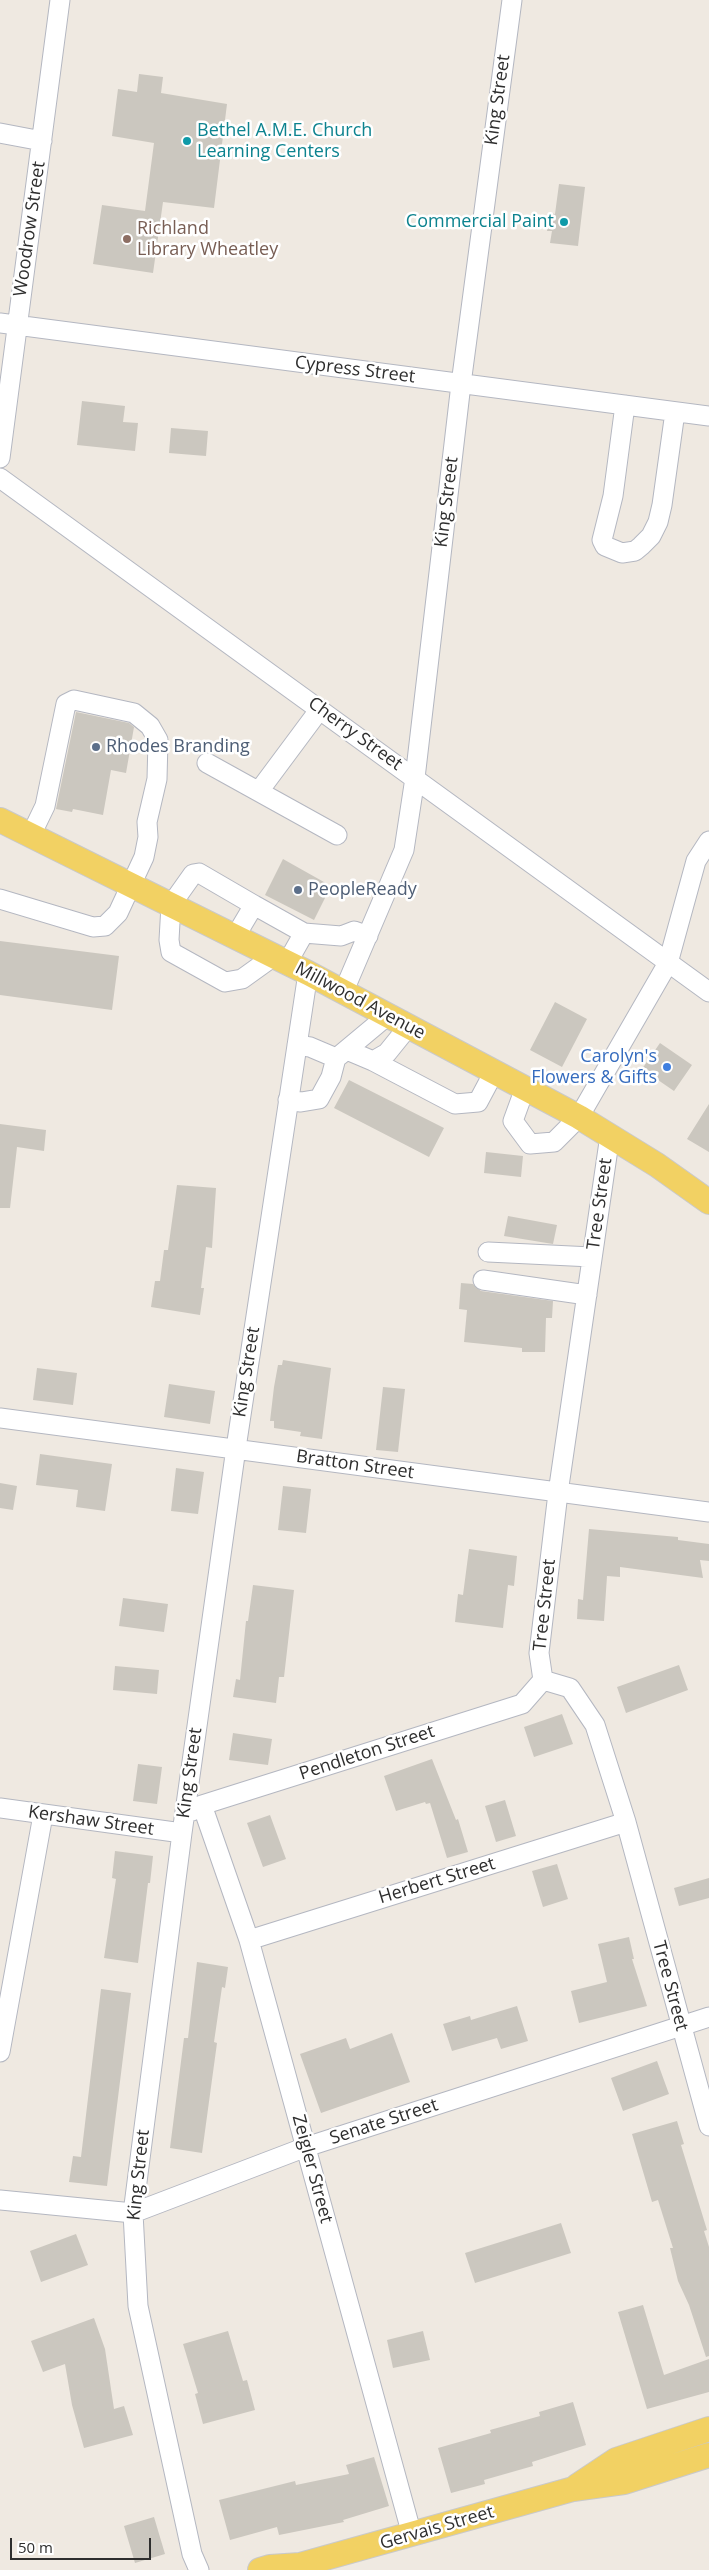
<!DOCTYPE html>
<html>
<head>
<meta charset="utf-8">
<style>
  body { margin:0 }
  #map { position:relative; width:709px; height:2570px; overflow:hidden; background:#efe9e1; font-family:"Open Sans",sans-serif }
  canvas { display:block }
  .scale { position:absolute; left:10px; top:2538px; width:141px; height:22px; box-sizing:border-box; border:2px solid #2e2e2e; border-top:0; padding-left:6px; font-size:15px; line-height:18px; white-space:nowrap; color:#2e2e2e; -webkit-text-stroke:4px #fff; paint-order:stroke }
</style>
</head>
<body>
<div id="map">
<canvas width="709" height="2570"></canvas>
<div class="scale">50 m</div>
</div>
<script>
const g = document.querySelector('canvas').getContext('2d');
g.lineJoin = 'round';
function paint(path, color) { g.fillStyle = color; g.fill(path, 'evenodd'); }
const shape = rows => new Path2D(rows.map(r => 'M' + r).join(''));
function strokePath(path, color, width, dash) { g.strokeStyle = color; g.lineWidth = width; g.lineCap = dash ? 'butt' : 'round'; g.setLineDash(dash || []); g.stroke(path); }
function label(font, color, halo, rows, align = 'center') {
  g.font = font + ' "Open Sans",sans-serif'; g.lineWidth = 5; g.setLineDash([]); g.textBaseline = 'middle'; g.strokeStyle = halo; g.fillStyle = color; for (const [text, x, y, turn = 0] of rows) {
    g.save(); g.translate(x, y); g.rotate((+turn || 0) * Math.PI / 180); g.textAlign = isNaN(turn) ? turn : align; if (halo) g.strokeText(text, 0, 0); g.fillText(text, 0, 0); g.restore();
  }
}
paint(shape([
  [139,74,163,77,161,93,227,104,214,208,163,202,153,273,93,264,102,205,145,211,154,143,112,136,118,89,137,92],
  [559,184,585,187,578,246,550,243,552,231,547,231,549,213,555,214],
  [82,401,125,406,123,422,138,423,135,451,77,445],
  [171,428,208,431,206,456,169,453],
  [76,712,129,723,134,727,126,773,111,770,103,815,73,809,72,812,56,809],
  [283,859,331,886,314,920,265,895],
  [0,941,119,956,112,1010,0,995],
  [555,1002,587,1019,562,1067,530,1050],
  [660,1043,692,1065,674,1091,642,1069],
  [349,1080,444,1128,429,1157,334,1108],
  [709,1104,709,1152,687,1139],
  [0,1124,46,1130,44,1151,17,1147,10,1208,0,1208],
  [486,1152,523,1156,521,1177,484,1173],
  [177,1185,216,1188,212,1248,206,1247,201,1288,204,1288,200,1315,151,1307,155,1281,160,1281,164,1250,168,1250],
  [508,1216,557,1225,553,1244,504,1236],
  [461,1283,473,1284,481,1291,553,1301,552,1318,546,1318,545,1352,522,1352,522,1348,464,1342,467,1310,459,1309],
  [283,1360,331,1368,322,1439,300,1436,301,1432,274,1428,274,1421,270,1421,274,1387,278,1365,282,1365],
  [37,1368,77,1373,73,1405,33,1400],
  [169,1384,215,1391,210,1424,164,1417],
  [383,1387,405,1389,398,1452,376,1450],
  [40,1454,112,1464,105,1511,76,1507,78,1490,36,1485],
  [176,1468,204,1472,198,1514,171,1511],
  [0,1483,17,1486,13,1510,0,1508],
  [283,1486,311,1489,306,1533,278,1530],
  [589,1529,678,1537,678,1540,709,1544,709,1561,700,1560,703,1578,620,1567,620,1577,607,1576,604,1621,577,1619,578,1599,583,1600],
  [469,1549,517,1556,514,1586,508,1585,503,1628,455,1622,458,1594,463,1595],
  [253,1585,294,1590,284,1677,279,1677,276,1703,233,1697,236,1679,240,1680,246,1621,248,1621],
  [123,1598,168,1604,164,1632,119,1626],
  [679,1665,688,1690,626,1713,617,1687],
  [115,1666,159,1670,157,1694,113,1690],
  [562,1714,573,1744,534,1757,524,1727],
  [233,1733,272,1739,268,1765,229,1760],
  [432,1759,456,1820,458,1819,468,1852,447,1858,430,1803,426,1804,425,1802,396,1811,384,1776],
  [138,1764,162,1767,157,1804,133,1801],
  [505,1800,516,1836,496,1842,485,1806],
  [270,1815,286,1859,263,1867,247,1823],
  [115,1851,153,1856,150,1883,148,1883,138,1963,104,1958,116,1879,112,1878],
  [557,1864,568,1899,543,1907,532,1871],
  [709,1878,709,1898,679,1906,674,1888],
  [629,1937,634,1959,632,1959,647,2006,579,2023,571,1991,607,1982,598,1944],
  [197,1962,228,1967,225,1988,222,1987,214,2042,217,2043,202,2153,170,2148,184,2038,188,2038],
  [101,1989,131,1993,107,2186,69,2182,73,2156,81,2157],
  [517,2006,528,2041,501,2049,497,2038,452,2051,443,2024,470,2016,471,2020],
  [392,2033,410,2082,321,2113,300,2054,346,2038,350,2049],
  [657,2061,669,2094,623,2111,611,2078],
  [677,2121,684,2144,681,2145,707,2230,704,2231,709,2247,709,2356,706,2357,689,2305,678,2281,670,2248,673,2248,658,2200,652,2202,632,2134],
  [561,2223,571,2253,475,2283,465,2253],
  [76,2234,88,2265,41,2282,30,2251],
  [643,2305,664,2375,709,2359,709,2392,647,2409,618,2312],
  [94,2318,105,2349,114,2409,124,2406,133,2435,84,2448,72,2405,65,2364,43,2372,31,2341],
  [228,2331,243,2381,247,2380,255,2410,203,2424,195,2394,198,2393,183,2344],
  [423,2331,430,2360,393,2368,387,2340],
  [573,2402,586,2445,532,2462,533,2466,484,2480,485,2484,451,2493,438,2448,491,2433,490,2430,540,2416,539,2412],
  [374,2457,389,2506,343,2520,344,2522,279,2535,277,2527,230,2540,219,2500,295,2481,296,2485,349,2474,346,2465],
  [154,2517,165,2554,135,2563,124,2526]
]), '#cbc7bf');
const minor = shape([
  [0,133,42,141],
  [0,323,709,416],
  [625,405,613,496,602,540,605,546,622,553,635,551,641,546,651,536,658,522,662,505,675,412],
  [0,458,60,0],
  [0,478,709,992],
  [207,763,337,835],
  [259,791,320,709],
  [0,899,93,927,105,926,118,913,144,857,148,837,147,822,157,779,158,740,150,726,134,713,74,700,66,704,45,806,31,835],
  [254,905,304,933,287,963],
  [304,933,341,936,354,931,368,936],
  [235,937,254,905,199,873,193,874,171,905,169,940,171,952,225,982,242,979,274,956],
  [343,993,404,850,415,778,461,384,512,0],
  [347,1050,373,1061,387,1053,408,1027],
  [339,1056,387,1016],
  [373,1061,455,1104,478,1102,494,1072],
  [525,1088,513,1121,530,1144,554,1142,579,1117,668,963,696,861,709,841],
  [288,1100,301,1102,319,1099,331,1077,336,1058,310,1047,297,1045],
  [488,1252,592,1257],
  [483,1280,587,1295],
  [0,1418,709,1512],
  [543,1680,539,1653,558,1493,610,1135],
  [543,1680,570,1688,595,1725,626,1822,709,2126],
  [202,1805,249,1940,412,2535],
  [0,1808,182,1833],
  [192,1811,202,1805,522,1704,543,1680],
  [249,1940,626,1822],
  [0,2052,43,1815],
  [0,2200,133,2213,306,2147,709,2017],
  [199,2570,192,2554,138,2306,133,2213,182,1833,236,1448,308,973]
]);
const major = shape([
  [0,820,308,973,579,1117,657,1165,709,1202],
  [577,2486,616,2460,709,2429],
  [260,2570,270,2567,300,2565,573,2489,624,2482,709,2455]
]);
strokePath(minor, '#b4b7c1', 21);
strokePath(major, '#c9c9c9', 26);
strokePath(minor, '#fff', 19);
strokePath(major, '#f2d163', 24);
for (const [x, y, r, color] of [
  [187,141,5,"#0f9aa8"],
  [564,222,5,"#0f9aa8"],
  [127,239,5,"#8d6e63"],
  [96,747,5,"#5c6f8a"],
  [298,890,5,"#5c6f8a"],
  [667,1067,5,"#3f7fe0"]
]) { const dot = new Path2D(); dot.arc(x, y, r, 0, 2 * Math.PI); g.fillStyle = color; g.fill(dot); strokePath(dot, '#fff', 2); }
label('18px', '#2e2e2e', '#fff', [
  ["King Street",498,100,-82],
  ["Woodrow Street",30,229,-82],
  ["Cypress Street",355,370,7],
  ["King Street",447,502,-83],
  ["Cherry Street",355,734,36],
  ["Millwood Avenue",360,1001,28],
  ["Tree Street",600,1204,-82],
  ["King Street",247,1372,-81],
  ["Bratton Street",355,1465,8],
  ["Tree Street",545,1605,-84],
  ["Pendleton Street",367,1753,-18],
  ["King Street",190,1773,-82],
  ["Kershaw Street",91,1821,8],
  ["Herbert Street",437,1881,-17],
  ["Tree Street",670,1986,75],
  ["Senate Street",384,2122,-18],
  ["Zeigler Street",312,2169,75],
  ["King Street",139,2175,-84],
  ["Gervais Street",437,2528,-16]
]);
label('18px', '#0d838f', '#fff', [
  ["Bethel A.M.E. Church",197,131],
  ["Learning Centers",197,152],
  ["Commercial Paint",554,222,"right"]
], 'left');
label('18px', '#785e54', '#fff', [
  ["Richland",137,229],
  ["Library Wheatley",137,250]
], 'left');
label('18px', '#4e5e75', '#fff', [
  ["Rhodes Branding",106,747],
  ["PeopleReady",308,890]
], 'left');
label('18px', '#366cbe', '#fff', [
  ["Carolyn's",657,1057],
  ["Flowers & Gifts",657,1078]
], 'right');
</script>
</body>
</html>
